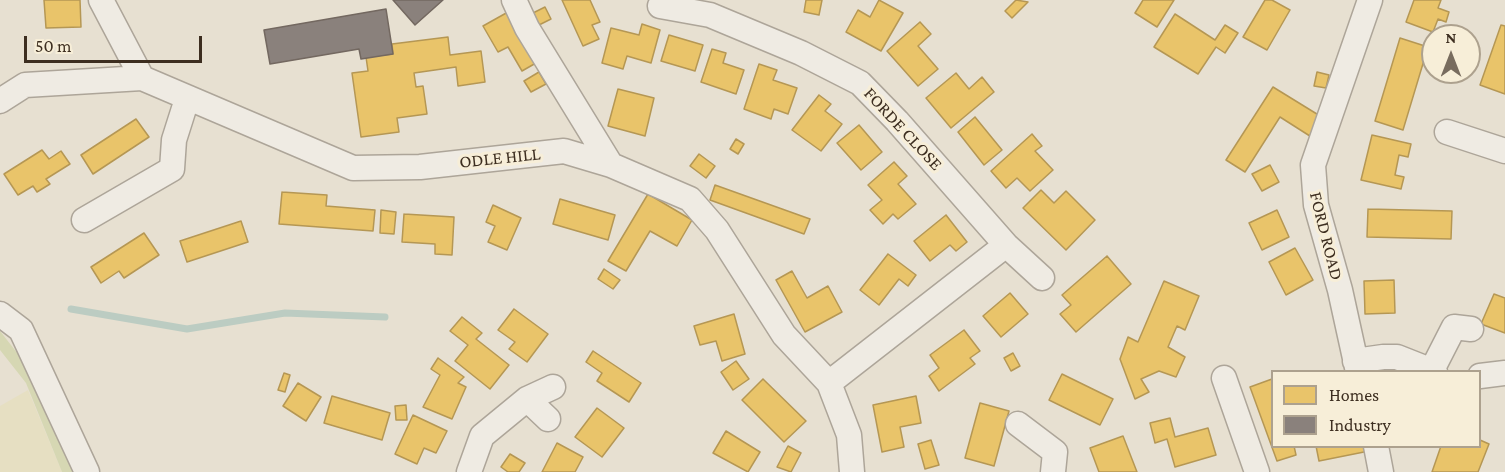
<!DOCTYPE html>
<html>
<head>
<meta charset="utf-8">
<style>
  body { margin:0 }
  #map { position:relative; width:1505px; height:472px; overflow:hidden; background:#e7e0d1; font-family:"Crimson Pro",serif }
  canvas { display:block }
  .legend { position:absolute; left:1271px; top:370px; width:210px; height:78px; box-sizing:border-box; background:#f7eed8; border:2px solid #ada18e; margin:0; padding:8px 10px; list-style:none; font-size:18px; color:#3d2e20 }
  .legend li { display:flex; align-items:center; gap:12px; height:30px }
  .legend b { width:30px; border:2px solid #ada18e }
  .north { position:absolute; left:1421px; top:24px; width:60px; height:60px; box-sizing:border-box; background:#f7eed8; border:2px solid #ada18e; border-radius:50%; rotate:0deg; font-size:16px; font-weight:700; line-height:24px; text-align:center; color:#3d2e20 }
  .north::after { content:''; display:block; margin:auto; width:21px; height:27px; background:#786c5e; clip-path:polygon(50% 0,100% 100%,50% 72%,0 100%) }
  .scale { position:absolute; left:24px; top:36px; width:178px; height:27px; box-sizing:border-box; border:3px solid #3d2e20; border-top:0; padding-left:8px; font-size:18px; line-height:21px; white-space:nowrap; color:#3d2e20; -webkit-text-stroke:4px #f7eed8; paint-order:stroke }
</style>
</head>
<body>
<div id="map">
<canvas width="1505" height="472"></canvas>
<ul class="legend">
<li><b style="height:16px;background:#e9c46a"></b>Homes</li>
<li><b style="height:16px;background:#8a817c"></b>Industry</li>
</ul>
<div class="north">N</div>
<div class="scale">50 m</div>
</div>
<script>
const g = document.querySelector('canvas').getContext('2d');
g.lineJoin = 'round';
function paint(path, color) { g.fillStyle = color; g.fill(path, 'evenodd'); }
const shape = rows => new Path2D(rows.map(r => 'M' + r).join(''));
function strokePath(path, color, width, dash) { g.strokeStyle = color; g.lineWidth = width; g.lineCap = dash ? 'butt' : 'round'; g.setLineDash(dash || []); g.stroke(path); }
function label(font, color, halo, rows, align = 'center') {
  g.font = font + ' "Crimson Pro",serif'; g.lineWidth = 6; g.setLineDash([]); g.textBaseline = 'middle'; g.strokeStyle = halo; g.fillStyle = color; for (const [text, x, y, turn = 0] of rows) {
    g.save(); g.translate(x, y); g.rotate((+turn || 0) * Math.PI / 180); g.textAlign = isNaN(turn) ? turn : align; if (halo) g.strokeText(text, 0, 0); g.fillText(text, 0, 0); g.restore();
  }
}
paint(shape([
  [28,390,62,472,0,472,0,406]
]), '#e6dfc2');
paint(shape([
  [0,331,25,363,75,472,62,472,26,383,0,350]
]), '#d6d7b3');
const homes = shape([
  [44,0,80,0,81,27,46,28,44,0],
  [562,0,590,0,600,22,592,25,599,39,583,46,562,0],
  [806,0,822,0,819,15,804,12,806,0],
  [879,0,903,13,881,51,846,32,858,10,870,17,879,0],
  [1016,0,1028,2,1012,18,1005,11,1016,0],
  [1143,0,1174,0,1157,27,1135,13,1143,0],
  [1265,0,1272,0,1290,10,1267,50,1243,37,1265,0],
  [1414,0,1441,0,1438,8,1449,12,1446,22,1438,19,1433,32,1406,22,1414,0],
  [545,7,551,19,539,25,533,13,545,7],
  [508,12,536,63,522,71,508,47,498,52,483,26,508,12],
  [1175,14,1215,40,1225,25,1238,33,1225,53,1216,47,1198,74,1154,47,1175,14],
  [920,22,931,34,918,46,938,69,918,86,887,51,920,22],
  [642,24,660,30,651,63,627,56,623,69,602,63,611,28,639,35,642,24],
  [1501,25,1505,26,1505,94,1480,85,1501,25],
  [669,35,703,45,695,71,661,61,669,35],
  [448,37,450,55,481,51,485,82,458,86,456,67,414,73,416,87,423,86,427,114,397,118,399,132,361,137,352,73,368,71,366,57,393,54,392,44,448,37],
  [1400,38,1428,47,1403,130,1375,121,1400,38],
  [712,49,726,53,723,63,744,70,736,94,701,82,712,49],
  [759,64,777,70,773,80,797,88,788,114,774,109,771,119,744,109,759,64],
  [539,72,546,84,531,92,524,81,539,72],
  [1317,72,1329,75,1326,88,1314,86,1317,72],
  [956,73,969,89,982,77,994,92,951,128,926,98,956,73],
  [1273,87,1325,119,1313,138,1280,117,1245,172,1226,160,1273,87],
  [618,89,654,98,645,136,608,126,618,89],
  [819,95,831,104,825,111,842,124,821,151,792,130,819,95],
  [975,117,1002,150,984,165,958,132,975,117],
  [136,119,149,137,93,174,81,155,136,119],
  [859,125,882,152,861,170,837,143,859,125],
  [1032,134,1042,146,1035,151,1053,170,1030,191,1017,178,1006,188,991,171,1032,134],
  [1372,135,1411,144,1408,157,1399,155,1395,175,1404,177,1401,189,1361,180,1372,135],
  [736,139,744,144,738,154,730,149,736,139],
  [42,150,49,159,61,151,70,164,46,179,50,184,37,192,33,186,18,195,4,174,42,150],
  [699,154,715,166,706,178,690,166,699,154],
  [894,162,907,176,898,184,916,204,898,219,893,214,883,224,870,210,882,200,868,185,894,162],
  [1270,165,1279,182,1262,191,1252,174,1270,165],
  [715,185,810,219,804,234,710,200,715,185],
  [1041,190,1054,203,1066,191,1095,220,1066,250,1023,208,1041,190],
  [282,192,327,195,326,206,375,210,373,231,279,224,282,192],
  [648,194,692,220,677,246,650,231,626,271,608,261,648,194],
  [560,199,615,215,608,240,553,224,560,199],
  [493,205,521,218,507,250,488,242,495,226,486,222,493,205],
  [1368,209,1452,211,1451,239,1367,237,1368,209],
  [381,210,396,212,394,234,380,233,381,210],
  [1277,210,1289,237,1262,250,1249,223,1277,210],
  [404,214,454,217,452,255,435,254,435,244,402,242,404,214],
  [946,215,967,242,956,251,950,245,930,261,914,241,946,215],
  [241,221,248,242,187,262,180,241,241,221],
  [144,233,159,255,124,278,119,271,101,283,91,267,144,233],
  [1295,248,1313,280,1286,295,1269,262,1295,248],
  [888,254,916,275,908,286,899,279,879,305,860,290,888,254],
  [1107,256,1131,284,1076,332,1060,314,1071,305,1062,295,1107,256],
  [604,269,620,280,613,289,598,279,604,269],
  [792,271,807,298,828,286,842,312,805,332,776,280,792,271],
  [1394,280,1395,313,1365,314,1364,281,1394,280],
  [1164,281,1199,296,1185,330,1177,326,1168,347,1185,357,1176,377,1159,371,1141,379,1149,392,1135,399,1120,359,1128,337,1138,342,1164,281],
  [1010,293,1028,314,1001,337,983,316,1010,293],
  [1494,294,1505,298,1505,333,1481,324,1494,294],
  [514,309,548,334,527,362,509,349,515,342,498,330,514,309],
  [734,314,745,354,722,361,716,341,700,345,694,326,734,314],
  [462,317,482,333,476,339,509,365,490,389,455,361,468,345,450,331,462,317],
  [964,330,980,351,970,358,975,364,939,391,929,376,939,368,930,355,964,330],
  [593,351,641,383,629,402,597,381,602,373,586,362,593,351],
  [1013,353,1020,366,1011,371,1004,358,1013,353],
  [438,358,464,377,458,383,466,387,452,419,423,407,440,375,431,369,438,358],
  [736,361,749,379,733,390,721,372,736,361],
  [284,373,290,375,285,392,278,390,284,373],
  [1062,374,1113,399,1100,425,1049,400,1062,374],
  [763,379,806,421,784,442,742,400,763,379],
  [1272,379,1272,446,1294,446,1296,455,1277,461,1250,387,1272,379],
  [298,383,321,397,306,421,283,406,298,383],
  [332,396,390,413,382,440,324,423,332,396],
  [916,396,921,423,900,427,904,447,882,452,873,405,916,396],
  [980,403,1009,411,994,466,965,458,980,403],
  [406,405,407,420,396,420,395,406,406,405],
  [597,408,624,428,602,457,575,437,597,408],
  [413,415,447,431,436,453,424,448,417,464,395,454,413,415],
  [1170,418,1175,437,1208,428,1216,455,1175,467,1167,439,1155,443,1150,423,1170,418],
  [726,431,760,452,748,472,713,453,726,431],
  [1123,436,1137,472,1099,472,1090,448,1123,436],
  [931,440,939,465,925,469,918,444,931,440],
  [1480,440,1489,444,1478,472,1432,472,1441,446,1480,446,1480,440],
  [557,443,583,457,575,472,542,472,557,443],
  [788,446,801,453,791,472,777,467,788,446],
  [1316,446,1373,446,1374,450,1319,461,1316,446],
  [510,454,525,463,519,472,508,472,501,467,510,454]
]);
paint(homes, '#e9c46a');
strokePath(homes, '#b59754', 1.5);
const industry = shape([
  [393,0,443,0,415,25,393,0],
  [386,9,393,54,361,59,359,49,270,64,264,30,386,9]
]);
paint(industry, '#8a817c');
strokePath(industry, '#736860', 1.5);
strokePath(shape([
  [71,309,187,329,285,313,385,317]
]), '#bcccc2', 7);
const minor = shape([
  [101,0,142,78],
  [514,0,527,28,611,165],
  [660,6,710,15,801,53,860,83,897,121,1006,245,1042,278],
  [0,101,25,85,142,78,353,168,420,167,564,151,611,165,690,199,717,230,784,335,829,383,849,435,852,472],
  [1447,132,1505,151],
  [84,220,172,169,174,140,187,99],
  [0,314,21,330,87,472],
  [1355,361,1383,357,1397,357,1435,372],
  [1432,370,1454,327,1471,329],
  [1358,372,1340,290,1316,205,1313,165,1370,0],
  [1480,376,1505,373],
  [1224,378,1257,472],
  [829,383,1006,245],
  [527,399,548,419],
  [1018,424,1055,452,1053,472],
  [1376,446,1381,472],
  [469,472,482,436,527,399,553,387]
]);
strokePath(minor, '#ada599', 27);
strokePath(minor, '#efebe3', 24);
label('18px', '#3d2e20', '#f7eed8', [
  ["FORDE CLOSE",903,129,47],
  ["ODLE HILL",500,158,-6],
  ["FORD ROAD",1326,236,76]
]);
</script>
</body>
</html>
